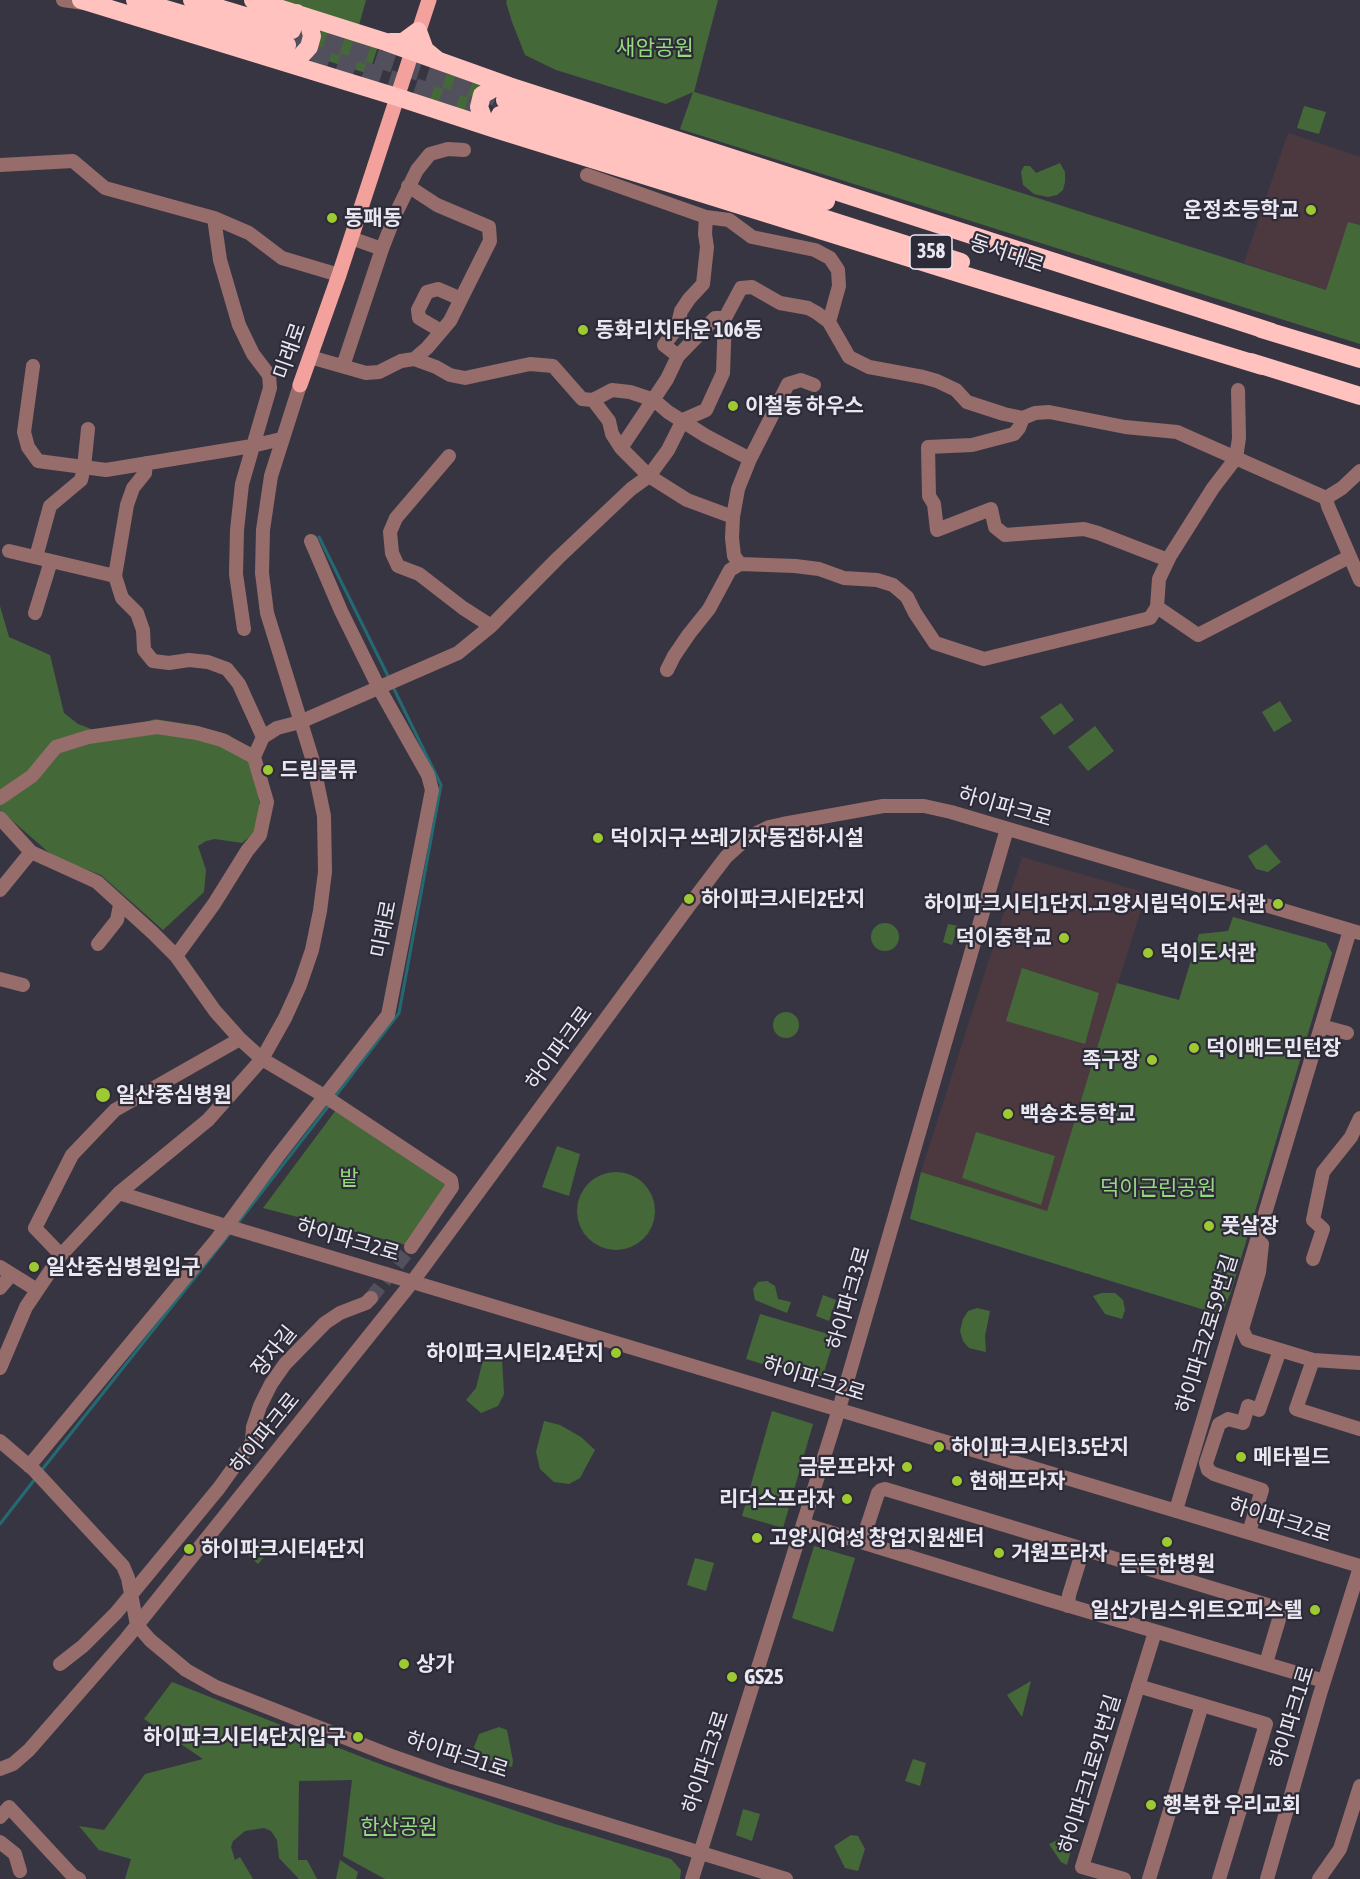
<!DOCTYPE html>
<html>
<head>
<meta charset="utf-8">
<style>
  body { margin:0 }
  canvas { display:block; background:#383543 }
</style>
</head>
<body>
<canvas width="1360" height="1879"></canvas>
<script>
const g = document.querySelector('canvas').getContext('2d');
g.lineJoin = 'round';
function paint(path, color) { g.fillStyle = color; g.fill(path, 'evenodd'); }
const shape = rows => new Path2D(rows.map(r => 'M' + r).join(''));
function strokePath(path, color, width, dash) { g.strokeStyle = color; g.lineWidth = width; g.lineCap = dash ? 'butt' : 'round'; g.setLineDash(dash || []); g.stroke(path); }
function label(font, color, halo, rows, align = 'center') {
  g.font = font + ' "Asap Condensed","Noto Sans KR",sans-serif'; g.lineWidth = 4.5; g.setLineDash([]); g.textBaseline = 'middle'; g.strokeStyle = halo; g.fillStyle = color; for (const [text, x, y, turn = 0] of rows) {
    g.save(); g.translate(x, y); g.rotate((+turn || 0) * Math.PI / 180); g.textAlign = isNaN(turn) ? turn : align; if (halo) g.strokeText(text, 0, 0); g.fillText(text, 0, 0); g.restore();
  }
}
paint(shape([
  [1288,133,1360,157,1360,301,1244,263],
  [1022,857,1146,893,1047,1211,921,1172]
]), '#4c3940');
paint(shape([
  [276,0,366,0,359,25],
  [507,0,718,0,694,92,890,151,1326,290,1348,222,1360,225,1360,344,680,129,693,92,666,104,556,70,525,55,512,22,506,2],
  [315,24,378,46,369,74,312,56],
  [436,70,481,85,476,120,425,103],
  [1304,106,1326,112,1319,134,1297,128],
  [1060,163,1065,172,1065,182,1063,190,1057,195,1048,197,1034,194,1023,185,1021,172,1024,166,1030,166,1036,173],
  [0,606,9,637,50,655,64,713,78,724,99,732,127,728,155,719,193,725,229,735,248,749,259,801,259,818,255,832,242,843,215,839,206,841,198,846,206,870,204,892,163,930,101,875,54,857,0,810],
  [1280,701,1292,721,1274,732,1262,712],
  [1061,703,1074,720,1054,735,1040,717],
  [1095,726,1114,751,1088,771,1068,747],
  [1266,844,1281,862,1268,872,1256,869,1248,856],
  [1233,917,1326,943,1332,953,1231,1292,1221,1315,910,1219,921,1172,1047,1211,1117,983,1179,1000,1199,934,1228,931],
  '871 937a14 14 0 1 1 28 0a14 14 0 1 1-28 0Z',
  [948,924,958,926,952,945,943,942],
  [1022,968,1099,993,1085,1044,1006,1021],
  '773 1025a13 13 0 1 1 26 0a13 13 0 1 1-26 0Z',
  [336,1110,449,1183,406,1245,263,1208],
  [976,1132,1055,1156,1041,1205,962,1178],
  [557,1146,580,1154,569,1196,542,1187],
  '577 1211a39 39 0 1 1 78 0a39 39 0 1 1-78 0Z',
  [767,1281,775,1286,778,1299,791,1302,787,1313,755,1300,753,1289,758,1282],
  [1102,1293,1115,1293,1123,1300,1125,1310,1122,1319,1105,1314,1093,1296],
  [823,1295,836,1300,829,1321,816,1316],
  [977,1308,990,1311,985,1336,986,1352,969,1348,963,1341,960,1331,963,1319,968,1311],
  [760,1314,835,1336,821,1382,746,1359],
  [502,1359,504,1394,498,1406,481,1413,466,1400,476,1388,483,1360],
  [772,1411,813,1424,783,1528,742,1516],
  [544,1421,560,1425,581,1437,595,1450,580,1478,569,1484,554,1482,540,1469,536,1452],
  [260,1540,271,1549,258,1564,248,1555],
  [814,1546,855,1558,833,1632,792,1618],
  [695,1558,714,1563,706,1591,687,1585],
  [1031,1681,1022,1717,1007,1695],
  [172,1682,372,1761,421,1779,555,1824,671,1859,681,1870,680,1879,385,1879,343,1856,352,1780,299,1781,298,1860,307,1860,317,1879,299,1879,279,1858,277,1840,271,1831,264,1828,245,1831,233,1841,231,1847,235,1860,240,1857,253,1879,125,1879,131,1859,99,1850,79,1826,104,1830,145,1774,203,1759,144,1719],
  [499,1727,507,1730,513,1761,512,1767,479,1757,474,1747,479,1734],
  [913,1759,926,1763,920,1786,905,1781],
  [743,1809,760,1814,752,1841,736,1835],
  [851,1835,858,1836,865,1849,858,1871,845,1868,834,1846],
  [1066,1836,1074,1839,1067,1865,1061,1862,1049,1844],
  [340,1860,358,1872,356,1879,336,1879]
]), '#446838');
strokePath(shape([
  [319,537,389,678],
  [334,1098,399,1013,441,785,393,687],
  [237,1224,330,1104],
  [41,1471,231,1232],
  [0,1524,35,1479]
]), '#236a73', 3);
strokePath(shape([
  [371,1298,411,1247]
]), '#53505d', 14, [14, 7]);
strokePath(shape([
  [299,33,505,100],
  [287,45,493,113]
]), '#53505d', 18, [18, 9]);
strokePath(shape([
  [63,0,91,4],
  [0,165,73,161,105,188,214,218,249,233,282,258,339,275],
  [587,175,706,217,729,220,752,237,815,250,830,258,838,270,839,286,829,322],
  [408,186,437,205,489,227,490,241,450,321,427,348,414,359],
  [214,218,220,260,239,325,253,354,269,375,270,388,242,484,237,530,236,574,244,629],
  [351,238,382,249],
  [441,331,419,318,418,310,427,292,438,289,461,299],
  [678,356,664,345,677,328,681,311,689,299,703,284,707,247,705,234,706,217],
  [310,357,366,373,379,372,401,361,414,359,436,367,450,375,465,378,530,364,553,366,582,399,593,400,612,390,630,392,654,400,668,412,706,436,750,459],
  [33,366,24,432,28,447,38,461,106,470,252,446,281,439],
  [343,366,382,249,396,213,417,170,430,154,448,149,464,150],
  [1238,390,1239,438,1236,458,1213,488,1170,556,1159,579,1157,607,1198,635,1349,557],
  [593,400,609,421,612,434,621,448,649,476,687,500,733,517],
  [1023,418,1019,428,1014,434,972,445,928,447,929,496,934,504,937,530,991,509,995,527,1005,535,1084,529,1098,533,1168,560],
  [621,448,667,379,678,356,715,318,725,318],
  [449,456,396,518,390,532,392,553,398,566,419,574,463,608,491,626],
  [146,463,145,473,133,488,127,505,115,576,122,598,137,613,143,630,144,650,153,661,169,663,189,660,208,662,227,669,239,684,263,737],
  [1326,498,1328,506,1360,580],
  [1326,498,1342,488,1360,471],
  [9,551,115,576],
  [36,557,50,506,81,480,84,467,88,429],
  [740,564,734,556,732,538,733,517,738,489,750,459,788,384,801,380,814,385],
  [35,613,51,561],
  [667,670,674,656,689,634,709,609,730,570,740,564,795,566,819,569,844,578,877,580,893,585,907,597,915,613,935,643,984,659,1150,618,1157,607],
  [0,798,32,776,56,747,88,737,157,727,197,733,222,740,254,757],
  [0,818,31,852,97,882,153,933,176,956,215,1011,240,1039,262,1059,326,1097,451,1180,452,1187,411,1247],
  [0,890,31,852],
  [98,944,117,920,120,905],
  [176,956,214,904,247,851,260,835,267,802,254,757,263,737,277,728,300,722,458,653,491,626,558,558,631,489,649,476,668,450,683,420,706,410,723,373,725,318,741,288,752,287,780,303,808,308,817,313,829,322,849,357,869,367,923,377,937,381,956,390,967,402,1004,414,1023,418,1035,413,1049,412,1125,427,1177,432,1326,498],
  [0,979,23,985],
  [1321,1026,1347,1033],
  [119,1193,216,1223],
  [256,1235,1360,1566],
  [1262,1244,1259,1272,1242,1329,1247,1340,1313,1360,1360,1363],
  [61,1255,35,1228,72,1155,115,1110,240,1039],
  [1313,1259,1323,1229,1313,1220,1323,1172,1351,1137,1360,1118],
  [0,1267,37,1290],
  [0,1288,11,1275],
  [1313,1360,1296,1409,1360,1429],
  [0,1368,26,1307,61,1255,119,1193,208,1120,262,1059,285,1018,300,985,312,950,320,911,325,872,324,816,312,758,267,613,262,573,263,530,271,476,300,385],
  [0,1441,34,1470,123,1566,128,1578,137,1625,150,1640,186,1670,216,1687,389,1755,449,1776,786,1879],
  [29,1466,217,1239,278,1156,388,1015,432,790,428,775,379,688,341,611,311,541],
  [1176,1510,1350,930],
  [803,1524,1046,1599,1324,1681],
  [1249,1532,1262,1490,1214,1474,1208,1470,1206,1463,1219,1424,1228,1419,1243,1423,1248,1406,1259,1410,1280,1350],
  [862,1542,878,1493,881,1490,885,1489,988,1520,1274,1607,1279,1611,1280,1616,1266,1663],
  [1068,1606,1069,1595,1083,1550],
  [60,1664,83,1646,116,1613,219,1488,252,1442,253,1427,260,1406,271,1384,285,1364,325,1323,340,1313,366,1303,371,1298],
  [1138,1686,1266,1724,1219,1879],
  [0,1769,13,1764,29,1750,126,1639,413,1281,691,903,726,857,748,837,769,827,783,824,883,806,924,806,951,812,1360,933],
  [0,1817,9,1807,73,1876,79,1879],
  [0,1842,15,1854,20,1871],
  [692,1879,839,1409,1007,829],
  [1124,1879,1082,1867,1155,1632],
  [1149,1879,1202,1705],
  [1267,1879,1320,1694,1360,1567],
  [1319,1879,1340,1849,1360,1786]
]), '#966d6a', 14);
strokePath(shape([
  [300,385,339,275,429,0]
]), '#f3a19c', 15);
strokePath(shape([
  [81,0,397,97,495,129,964,275,1262,366],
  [135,0,287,45],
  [192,0,292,30],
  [253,0,386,42,509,86,1272,332],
  [390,42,403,42,418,31,425,50,436,59],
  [281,61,299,58,309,47,312,36,309,25,297,13],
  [505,100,826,201],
  [500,115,961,262],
  [495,129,484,120,479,107,482,95,494,88,509,86],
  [1261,329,1360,359],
  [1251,362,1360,396]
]), '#ffc2be', 18);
strokePath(shape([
  [216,1223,256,1235]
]), '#966d6a', 14);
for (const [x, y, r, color] of [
  [1311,210,6,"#9dca30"],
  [332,218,6,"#9dca30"],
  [583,330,6,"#9dca30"],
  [733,406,6,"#9dca30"],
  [268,770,6,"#9dca30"],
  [598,838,6,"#9dca30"],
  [689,899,6,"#9dca30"],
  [1278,904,6,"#9dca30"],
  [1064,938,6,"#9dca30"],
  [1148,953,6,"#9dca30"],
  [1194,1048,6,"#9dca30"],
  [1152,1060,6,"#9dca30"],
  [103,1095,8,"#9dca30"],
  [1008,1114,6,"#9dca30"],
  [1209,1226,6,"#9dca30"],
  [34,1267,6,"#9dca30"],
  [616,1353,6,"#9dca30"],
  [939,1447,6,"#9dca30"],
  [1241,1457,6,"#9dca30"],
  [907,1467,6,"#9dca30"],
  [957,1481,6,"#9dca30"],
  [847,1499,6,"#9dca30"],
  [757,1538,6,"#9dca30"],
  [1167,1542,6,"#9dca30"],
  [189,1549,6,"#9dca30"],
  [999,1553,6,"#9dca30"],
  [1315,1610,6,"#9dca30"],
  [404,1664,6,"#9dca30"],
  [732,1677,6,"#9dca30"],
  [358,1737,6,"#9dca30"],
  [1151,1805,6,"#9dca30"]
]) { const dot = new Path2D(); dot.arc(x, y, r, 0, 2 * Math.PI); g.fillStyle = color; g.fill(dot); strokePath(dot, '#2e2b39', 2); }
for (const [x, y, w] of [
  [931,252,42]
]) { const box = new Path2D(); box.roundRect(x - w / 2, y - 17, w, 34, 4.5); g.fillStyle = '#2e2b39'; g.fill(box); strokePath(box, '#e9e7f0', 1.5); }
label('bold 20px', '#e9e7f0', null, [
  ["358",931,252]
]);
label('21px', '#94db7c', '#2e2b39', [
  ["새암공원",655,48],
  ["밭",349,1178],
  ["덕이근린공원",1158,1188],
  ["한산공원",399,1827]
]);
label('bold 21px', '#e9e7f0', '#2e2b39', [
  ["운정초등학교",1299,210,"right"],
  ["동패동",344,218],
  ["동화리치타운 106동",595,330],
  ["이철동 하우스",745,406],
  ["드림물류",280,770],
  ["덕이지구 쓰레기자동집하시설",610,838],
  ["하이파크시티2단지",701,899],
  ["하이파크시티1단지.고양시립덕이도서관",1266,904,"right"],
  ["덕이중학교",1052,938,"right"],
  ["덕이도서관",1160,953],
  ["덕이배드민턴장",1206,1048],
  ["족구장",1140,1060,"right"],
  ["일산중심병원",116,1095],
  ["백송초등학교",1020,1114],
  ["풋살장",1221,1226],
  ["일산중심병원입구",46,1267],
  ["하이파크시티2.4단지",604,1353,"right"],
  ["하이파크시티3.5단지",951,1447],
  ["메타필드",1253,1457],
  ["금문프라자",895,1467,"right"],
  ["현해프라자",969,1481],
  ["리더스프라자",835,1499,"right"],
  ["고양시여성 창업지원센터",769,1538],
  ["하이파크시티4단지",201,1549],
  ["거원프라자",1011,1553],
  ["든든한병원",1167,1564,"center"],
  ["일산가림스위트오피스텔",1303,1610,"right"],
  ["상가",416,1664],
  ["GS25",744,1677],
  ["하이파크시티4단지입구",346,1737,"right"],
  ["행복한 우리교회",1163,1805]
], 'left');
label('21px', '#e9e7f0', '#2e2b39', [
  ["동서대로",1007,254,19],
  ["미래로",290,351,-71],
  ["하이파크로",1005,807,16],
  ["미래로",384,929,-79],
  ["하이파크로",559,1048,-54],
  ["하이파크2로",348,1240,16],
  ["하이파크3로",849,1298,-74],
  ["하이파크2로59번길",1207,1334,-73],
  ["장자길",274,1351,-51],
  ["하이파크2로",814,1379,17],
  ["하이파크로",265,1433,-51],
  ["하이파크2로",1280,1520,17],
  ["하이파크1로",1292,1717,-73],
  ["하이파크1로",457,1755,18],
  ["하이파크3로",706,1762,-72],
  ["하이파크1로91번길",1090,1774,-73]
]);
</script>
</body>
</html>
